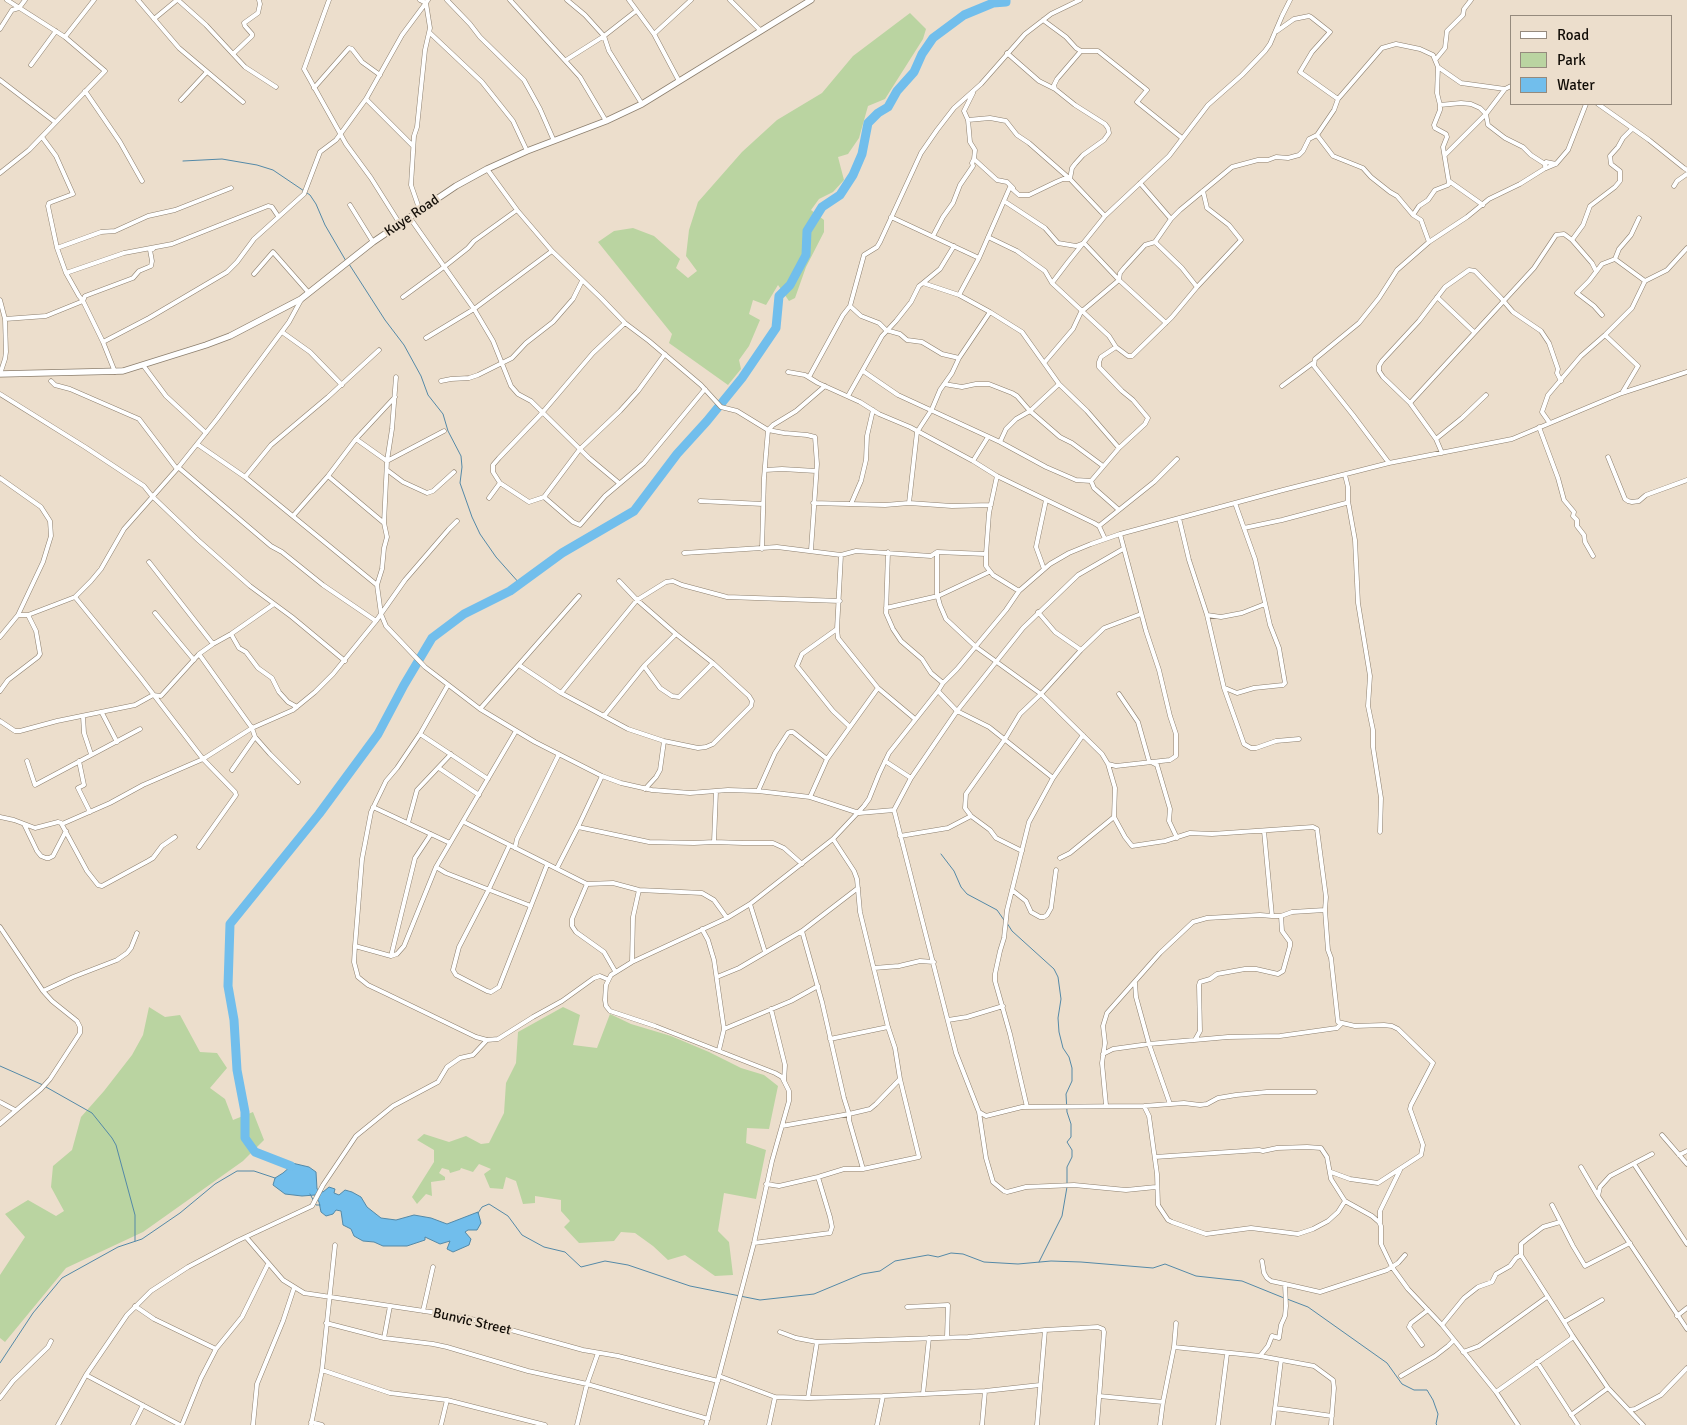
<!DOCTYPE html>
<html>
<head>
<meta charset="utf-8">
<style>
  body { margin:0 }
  #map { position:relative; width:1687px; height:1425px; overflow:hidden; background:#ecdecc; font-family:Signika,sans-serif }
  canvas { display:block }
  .legend { position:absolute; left:1510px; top:15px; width:162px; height:90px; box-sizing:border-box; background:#ecdecc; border:1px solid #958a7d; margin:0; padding:6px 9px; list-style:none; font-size:15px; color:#120d07 }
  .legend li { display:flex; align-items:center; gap:10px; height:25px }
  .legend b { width:25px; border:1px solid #958a7d }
</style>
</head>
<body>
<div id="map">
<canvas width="1687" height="1425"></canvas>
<ul class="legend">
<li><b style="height:6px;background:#fff"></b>Road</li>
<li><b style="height:14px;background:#bad4a1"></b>Park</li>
<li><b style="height:14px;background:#71beec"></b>Water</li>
</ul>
</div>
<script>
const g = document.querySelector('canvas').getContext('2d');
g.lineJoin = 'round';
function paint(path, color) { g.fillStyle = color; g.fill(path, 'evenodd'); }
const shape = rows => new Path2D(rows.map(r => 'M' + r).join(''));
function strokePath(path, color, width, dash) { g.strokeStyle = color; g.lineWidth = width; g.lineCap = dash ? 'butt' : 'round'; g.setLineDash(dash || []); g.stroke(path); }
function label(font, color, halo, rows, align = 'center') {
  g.font = font + ' Signika,sans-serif'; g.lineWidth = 4.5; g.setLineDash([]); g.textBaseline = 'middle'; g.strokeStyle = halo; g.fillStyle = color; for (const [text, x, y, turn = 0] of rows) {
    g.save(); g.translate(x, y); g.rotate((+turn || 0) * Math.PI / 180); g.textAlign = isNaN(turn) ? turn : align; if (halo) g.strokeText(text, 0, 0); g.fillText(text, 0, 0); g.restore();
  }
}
paint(shape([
  [910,13,926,29,923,39,885,99,868,106,859,138,848,154,838,157,844,180,833,192,819,199,811,210,824,220,824,232,806,267,795,298,789,301,778,285,766,305,753,300,749,314,760,320,749,346,739,360,741,369,728,385,669,343,672,334,598,242,614,231,633,228,654,236,680,259,676,268,688,278,697,271,686,256,689,230,698,202,742,152,777,120,822,93,853,56],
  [149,1007,165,1017,180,1015,200,1052,217,1053,227,1068,210,1088,225,1099,233,1120,253,1112,264,1140,243,1161,143,1232,66,1268,5,1342,0,1338,0,1275,25,1237,5,1214,28,1200,56,1216,64,1211,51,1187,53,1166,72,1150,81,1117,104,1091,132,1055,143,1035],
  [563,1007,580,1015,573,1045,597,1048,610,1014,631,1024,671,1036,709,1052,741,1068,764,1075,778,1086,769,1129,747,1128,746,1143,766,1150,756,1199,724,1193,718,1231,729,1242,733,1275,715,1276,685,1255,668,1260,653,1246,635,1233,621,1232,614,1241,579,1243,564,1227,570,1221,561,1211,561,1200,535,1196,535,1203,523,1204,516,1181,506,1177,503,1189,490,1188,484,1174,491,1169,479,1164,473,1172,461,1168,460,1170,450,1173,449,1170,442,1168,439,1173,445,1177,445,1180,431,1182,432,1196,426,1194,417,1204,412,1197,434,1162,434,1150,417,1140,424,1134,449,1142,466,1136,481,1144,489,1143,504,1113,506,1083,516,1063,518,1032]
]), '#bad4a1');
const water = shape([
  [292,1163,309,1167,316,1172,317,1189,323,1192,329,1187,335,1189,334,1193,339,1195,345,1190,352,1192,361,1197,367,1207,381,1218,396,1220,414,1215,431,1218,447,1224,478,1212,481,1223,477,1230,468,1230,465,1232,471,1239,469,1245,453,1252,447,1249,450,1241,440,1244,425,1237,425,1240,407,1246,383,1246,374,1242,363,1241,354,1236,351,1229,343,1225,341,1211,336,1210,333,1214,326,1216,321,1212,319,1202,315,1195,302,1196,285,1194,273,1185,275,1178,283,1173,291,1166,292,1163]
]);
paint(water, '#71beec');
strokePath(water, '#5489a7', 1);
strokePath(shape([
  [183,161,222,159,257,165,273,170,310,195,316,204,325,225,346,261],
  [349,264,385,320,404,345,421,376,428,395,443,414,448,431,461,456,462,467,460,483,472,517,480,534,496,557,520,584],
  [941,854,954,871,961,887,967,894,997,910,1004,920],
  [1007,923,1012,931,1054,969,1058,977,1061,999,1058,1018,1059,1032,1063,1048,1069,1057,1072,1068,1072,1081,1066,1094,1067,1112,1071,1124,1071,1137,1067,1142,1072,1150,1072,1157,1067,1167,1067,1183],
  [0,1066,43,1085],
  [46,1087,92,1113,112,1138,116,1145,135,1215,135,1241],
  [310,1194,316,1205,320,1205],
  [478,1213,482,1207,489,1204,508,1216,522,1235,544,1247,565,1252,581,1267,605,1261,628,1265,690,1286,760,1300,814,1294,862,1274,880,1271,895,1261,928,1255,938,1257,951,1253,963,1254,984,1262,1018,1264,1051,1261,1081,1262,1153,1268,1165,1264,1196,1276,1242,1281,1284,1298],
  [1039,1262,1062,1216,1067,1187],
  [1287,1299,1308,1307,1387,1363,1402,1384,1414,1390,1427,1390,1433,1400,1438,1414,1436,1424,1437,1425],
  [0,1363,33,1313,62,1278,118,1247,142,1239,180,1213,215,1184,237,1171,254,1171,275,1178]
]), '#5489a7', 1);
strokePath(shape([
  [291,1166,255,1152,245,1138,245,1112,237,1070,234,1020,228,986,230,924,319,814,378,734,404,685,432,638,464,614,510,591,562,553,634,511,677,454,707,421,742,378,776,328,779,296,790,285,806,255,807,231,822,207,840,195,853,175,862,154,868,123,878,113,888,107,897,91,914,72,922,54,933,38,964,15,993,3,1006,2,1006,0]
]), '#71beec', 9);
const street = shape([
  [138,0,179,48,243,102],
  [178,0,206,25,245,67,276,87],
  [329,0,304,69,346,144,371,178,400,224],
  [420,0,426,3,430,28,425,50,417,127,414,136,411,185,420,211],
  [447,0,470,24,480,37,524,80,540,109,554,141],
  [510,0,580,77,606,121],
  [567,0,585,15,604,36,609,51,642,104],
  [629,0,654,34,679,81],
  [730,0,761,31],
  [154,19,177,0],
  [1043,20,1066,37,1076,48,1081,51,1098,51,1147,90,1137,102,1182,138],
  [0,29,12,10,19,8,25,0],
  [1277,31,1294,19,1309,16,1311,17,1330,32,1312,52,1300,72,1338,99],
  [430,33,482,82,513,121,527,151],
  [654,34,691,0],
  [65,37,94,0],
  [1007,53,1039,81,1055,89],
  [233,54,252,36,252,34,245,26,244,23,258,13,260,4,259,0],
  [1436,59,1445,48,1447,31,1463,15,1464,9,1471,0],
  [566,60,604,36,636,11],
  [31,65,56,31],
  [1438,67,1461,83,1505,89],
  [0,80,55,122],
  [314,88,349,48,352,49,362,62,380,75],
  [85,91,120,142,142,181],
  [973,93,964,111,968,120,970,142,975,150,974,159,997,180,1007,182,1013,188],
  [366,99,413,146],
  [181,100,206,73],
  [1598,104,1649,140,1684,168,1687,170],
  [1440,105,1461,103,1471,104,1480,108,1486,114,1488,125,1505,138,1523,147,1531,155,1545,164],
  [968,120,990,118,1006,121,1017,135,1029,143,1070,179,1105,216],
  [1317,135,1334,110,1338,99,1382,48,1396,44,1420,49,1433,55,1438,67,1437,93,1440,105,1440,110,1434,125,1435,128,1446,134,1447,137,1443,147,1449,183,1448,185,1435,190,1428,200,1419,206,1413,215],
  [42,137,56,156,73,194,49,203,48,206,57,248,66,273,79,296,83,301,103,342,115,372],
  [1445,155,1486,114,1505,89,1511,86],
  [1545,166,1546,162,1556,164],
  [487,169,517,210,552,251,601,298,625,323,649,341,701,385,721,407,737,411,768,430,784,433,807,435,815,437,817,464,811,550],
  [0,173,29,150,105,71,65,37,7,0],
  [1449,181,1483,205],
  [1140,183,1171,219],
  [1674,186,1677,181,1687,174],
  [1004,201,1045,228,1058,243,1076,246,1084,243,1119,280,1166,323],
  [350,205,373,242],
  [891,217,979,258],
  [410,218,474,309,493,341,511,386,518,394,531,401,589,458,619,483],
  [933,236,943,217,953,203,960,185,973,166,972,163,974,159],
  [988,237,1017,251,1045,271,1052,283,1109,336,1116,347,1128,356,1132,356,1172,317,1197,287,1241,240,1229,225,1207,208,1203,191],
  [1572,240,1583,225,1590,206,1615,187,1620,181,1620,171,1611,164,1610,156,1618,147,1623,138,1632,129],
  [57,248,101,232,115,231,148,216,175,210,231,188],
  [1615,259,1619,249,1631,235,1639,218],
  [1615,259,1645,281],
  [66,273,124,253,172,244,268,206,272,207,278,216],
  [254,274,273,252,309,293],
  [923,283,940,269,954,246],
  [1052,283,1068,262,1105,216,1169,156,1208,105,1242,75,1265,51,1270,44,1282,16,1290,0],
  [1197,287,1182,268,1155,242,1171,219,1180,210,1232,167,1258,160,1268,160,1276,157,1288,158,1299,155,1303,151,1309,139,1317,135,1333,156,1363,168,1371,177,1390,192,1397,196,1413,215,1421,220,1429,242],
  [959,295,979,258,1010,187,1019,195,1029,195,1056,182,1063,179,1070,179,1072,168,1075,164,1083,155,1104,140,1109,133,1108,128,1105,124,1075,105,1055,89,1054,85,1057,79,1081,51],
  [403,297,444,267,468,248,474,241,517,210],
  [1437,297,1474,332],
  [0,300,5,319,6,352,5,359,0,374],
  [850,306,861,316,879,323,886,330,900,334,907,340,922,342,942,354,959,358],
  [1602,315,1594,306,1577,293,1589,281,1602,264,1615,259],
  [5,319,46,316,83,301,85,296,133,278,139,271,151,266,152,261,150,250,153,249],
  [282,332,310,352,342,385],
  [1605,335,1638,366,1622,393],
  [426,338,474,309,552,251],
  [103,342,149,318,227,272,237,262,254,239,304,194,320,152,336,140,366,99,402,35,428,0],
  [1116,347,1101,357,1099,362,1099,367,1122,391,1133,400,1148,418,1145,424,1119,448,1091,481,1094,488,1119,510],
  [1044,363,1073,329,1081,312,1119,280,1120,273,1124,268,1145,245,1155,242],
  [143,365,166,396,206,433],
  [863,371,898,395,1000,442,1046,467,1076,480,1091,481],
  [788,372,805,375,818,383,860,402,879,414,910,427,973,461,997,476,1094,523,1099,526,1105,539],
  [809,377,843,315,850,306,864,255,877,247,880,242,921,153,937,130,954,108,981,84,1025,34,1051,14,1080,0],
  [51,381,55,385,70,389,139,419,177,469],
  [441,381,451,379,469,378,478,375,512,358,526,343,553,322,573,299,582,281],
  [944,384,962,387,976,384,989,384,1012,393,1017,396,1030,411,1060,437,1072,443,1103,466],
  [1282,386,1313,363],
  [0,394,85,447,144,486,152,496,198,540,250,586,292,617,345,661],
  [848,396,882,336,896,321,911,302,919,286,923,283,959,295,990,312,1022,332,1059,384,1087,411,1119,448],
  [1410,403,1534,268,1556,235,1564,234,1572,240,1592,263,1596,271],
  [1549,422,1542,412,1548,395,1581,356,1605,335,1632,308,1645,281,1667,270,1687,248],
  [1539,427,1558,478,1564,500,1574,512,1573,516,1577,520,1577,526,1584,535,1585,542,1593,556],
  [356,439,387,461,444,431],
  [1436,439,1462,418,1486,395],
  [1000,442,1006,429,1016,419,1030,411,1059,384],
  [197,444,245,477,377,585,381,614,386,626,425,667,480,709,535,742,602,776,621,783,652,790,690,793,728,790,758,791,810,797,859,813,894,810],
  [1442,453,1436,439,1410,403,1383,377,1379,371,1379,366,1382,361,1419,321,1445,287,1469,270,1475,271,1501,298,1513,312,1541,331,1549,343,1558,369,1557,373,1561,381],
  [1608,457,1625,499,1628,501,1632,502,1639,501,1646,495,1687,480],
  [973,461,988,437],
  [1389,463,1353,415,1314,366,1315,359,1359,323,1379,298,1397,270,1429,242,1467,217,1489,199,1520,184,1544,169,1556,164,1568,150,1586,104],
  [178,467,271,546,282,552,323,585,376,621],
  [387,470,403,482,427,493,433,491,454,472],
  [765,470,782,469,816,471],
  [328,476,384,523],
  [997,476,989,513,986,554,986,566,993,575,1019,591],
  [245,477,271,445,328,397,379,350],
  [0,478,41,507,50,521,51,536,43,562,18,615,0,637],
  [500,483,529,502,544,497,580,449,620,411,638,391,665,354],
  [544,497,573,522,580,525,605,496,644,463,705,389],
  [489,498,500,483,493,472,493,465,499,458,542,413,593,353,625,323],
  [700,501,763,504],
  [1348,501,1355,540,1358,603,1370,676,1368,706,1373,730,1373,747,1381,798,1380,832],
  [813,503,885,505,909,503,952,506,991,505],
  [909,503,917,432,932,409,940,390,952,373,959,358,990,312],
  [851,504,861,481,866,460,867,436,873,410],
  [293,516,328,476,356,439,395,397],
  [1179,518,1189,560,1207,615,1224,688,1244,744,1251,748,1256,748,1276,741,1299,739],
  [1099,526,1154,482,1177,459],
  [1244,528,1282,520,1346,503,1348,501,1348,487,1345,475],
  [762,549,764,478,768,430,773,425,796,411,825,386],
  [1123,549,1078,575,1023,628,957,711,911,778,894,810,956,1053,979,1112,986,1116,1022,1107,1144,1106,1184,1103,1200,1105,1207,1104,1218,1098,1236,1095,1267,1092,1315,1092],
  [888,552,886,613,893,629,901,641,922,659,931,673,943,683],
  [937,552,937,594,940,605,946,619,976,647,1041,694,1102,754,1108,764,1115,788,1114,817,1125,837,1132,846,1165,841,1190,833,1212,834,1313,827,1317,829,1326,897,1325,910,1292,912,1281,916,1272,916,1260,915,1207,918,1193,922,1160,953,1107,1013,1103,1026,1105,1043,1102,1063,1106,1105],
  [684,553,777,547,841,555,856,551,931,556,937,552,986,554],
  [841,555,837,629,838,638,878,688,915,719],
  [149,562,213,644],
  [1044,569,1036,547,1046,500],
  [377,585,382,569,384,548,387,537,384,523,387,461,392,429,396,377],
  [75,597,140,677,203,759,235,792,236,795,199,847],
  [886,608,938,596,989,572],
  [1038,612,1055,632,1081,650],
  [155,613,194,660],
  [18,615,28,615,75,597,91,581,101,569,124,529,177,469,217,419,289,322,301,300],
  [1207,615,1221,617,1242,613,1265,604],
  [837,629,802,654,797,666,833,711,850,727],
  [231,634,239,648,246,652,258,668,272,678,279,692,288,702,297,707],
  [199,654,252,728,255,737,270,754,298,782],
  [519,665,561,693,628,729,664,741,698,748,706,747,713,744,751,706,752,701,749,696,713,663,676,634,637,600,619,581],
  [644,666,660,688,672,696,679,697,713,663],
  [448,685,420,734,397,768,386,781,371,812,362,859,355,946,354,962,358,977,368,985,387,994,476,1037,487,1040,498,1039,533,1017,562,1001,594,978,600,976,607,979],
  [1225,688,1237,693,1254,688,1283,685,1285,683,1279,648,1270,625,1255,559,1235,503],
  [0,691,8,680,38,657,40,654,36,631,28,615],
  [938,691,957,711,989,727,1053,778],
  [561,693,637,600,666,582,673,581,682,585,727,597,840,601],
  [1119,694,1138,722,1149,761,1157,765,1170,809,1169,821,1177,838],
  [480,709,579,596],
  [102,713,117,742],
  [83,716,84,733,91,754],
  [604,716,644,666,676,634],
  [0,721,15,731,20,731,57,721,135,705,153,695,161,696,199,654,213,644,231,634,274,604],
  [420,734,488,779],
  [27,761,35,785,140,729],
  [79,761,84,785,78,788,90,812],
  [885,761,911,778],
  [1108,764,1116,766,1170,760,1176,756,1176,734,1170,716,1159,670,1146,631,1120,534],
  [439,768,479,795],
  [232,770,255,737],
  [645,789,656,777,660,770,664,741],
  [758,791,775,753,788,733,790,732,793,732,827,759],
  [810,797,827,759,878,688],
  [373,807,450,843],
  [0,817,14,820,35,828,58,822,61,823,87,871,98,885,102,886,148,861,153,858,162,846,175,837],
  [464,822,587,884,613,883,639,890,702,893,714,900,727,918],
  [408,823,417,790,451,754],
  [24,824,37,851,41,856,46,858,49,858,53,856,66,831],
  [62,824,110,803,143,785,203,759,252,728,293,710,315,692,333,674,376,621,405,580,449,529,457,521],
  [578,827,649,842,694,843,714,842,743,843,773,843,784,848,802,864],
  [1264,831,1272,916],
  [900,836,948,828,971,816],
  [833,839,854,871,857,879,860,912,888,1027,895,1048,900,1079,919,1157,863,1169],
  [714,842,716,791],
  [509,846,489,889,459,947,453,970,456,975,487,991,491,992,499,987,547,865],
  [515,848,517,839,559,754],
  [1022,851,996,838,990,830,971,816,965,808,966,794,1005,739,1020,714,1041,694,1081,650,1104,628,1141,614],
  [1060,858,1070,853,1114,817],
  [436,867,446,873,531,906],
  [557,868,578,827,602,776],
  [587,884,572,919,572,926,576,932,604,952,615,971],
  [1012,890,1026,901,1031,912,1040,917,1044,917,1047,915,1051,908,1056,870],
  [750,904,765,952],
  [1325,910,1328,950,1331,958,1338,1022,1355,1026,1384,1025,1392,1026,1398,1029,1433,1063,1411,1105,1410,1109,1423,1145,1421,1155,1378,1183,1350,1179,1331,1172],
  [0,927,43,991,52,1001,77,1021,80,1027,80,1033,50,1079,41,1089,0,1124],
  [702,929,708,940,714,960,724,1029],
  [355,946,391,956,397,954,404,946,436,867,516,731],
  [391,956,415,858,431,834],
  [632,962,633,917,639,890],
  [874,968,899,966,920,961,934,962],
  [717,977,739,968,802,931,858,888],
  [1135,983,1136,997,1149,1044,1170,1104],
  [43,991,73,977,117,960,127,953,131,948,137,933],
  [771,1009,785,1065,784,1081],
  [948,1020,967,1017,1003,1006],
  [830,1039,888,1027],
  [1195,1040,1200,1031,1199,985,1200,982,1210,979,1217,974,1245,969,1256,969,1278,974,1283,971,1290,946,1290,942,1282,931,1281,916],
  [719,1050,724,1029,791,1001,818,986],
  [1103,1054,1113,1049,1149,1044,1228,1037,1280,1036,1337,1028,1341,1024],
  [0,1102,15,1110],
  [1144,1106,1149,1116,1157,1174,1158,1205,1168,1220,1172,1222,1206,1234,1251,1228,1298,1234,1313,1229,1328,1221,1338,1212,1345,1201,1331,1179,1327,1157,1321,1148,1307,1147,1277,1148,1263,1151,1259,1150,1155,1157],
  [1027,1107,1010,1034,995,981,995,974,1000,951,1004,938,1007,910,1029,822,1053,778,1083,735],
  [979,1112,986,1158,993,1182,1004,1191,1007,1192,1026,1187,1074,1185,1126,1190,1156,1187],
  [782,1126,849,1114,870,1109,876,1104,900,1079],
  [1662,1135,1687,1164],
  [1652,1154,1610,1176,1600,1187,1598,1196,1687,1329],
  [1679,1155,1687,1151],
  [1634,1164,1687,1244],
  [1581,1167,1598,1196],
  [766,1184,779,1186,818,1177,844,1169,863,1169,849,1120,849,1114,844,1098,822,1002,802,931],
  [1345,1201,1372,1216,1379,1222,1381,1226,1381,1244,1392,1267,1408,1289,1442,1325,1496,1392,1518,1425],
  [1552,1205,1573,1246,1585,1266,1630,1243],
  [1380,1223,1380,1211,1400,1170],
  [246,1237,283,1280,304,1293,464,1317,583,1350,618,1356,718,1381],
  [754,1243,830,1233,832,1227,830,1217,818,1177],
  [1285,1284,1320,1292,1387,1270,1398,1263,1405,1255],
  [135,1306,154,1319,216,1349],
  [907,1307,948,1305,947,1337],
  [423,1311,433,1267],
  [1677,1316,1687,1308],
  [1564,1322,1602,1300],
  [326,1323,384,1338,433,1344,447,1347,528,1371,587,1384,708,1419],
  [1442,1325,1464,1298,1478,1287,1492,1282,1496,1274,1510,1266,1516,1258,1521,1255],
  [780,1332,796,1338,817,1342,968,1337,1045,1330,1098,1327,1103,1329,1104,1332,1097,1425],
  [1572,1335,1608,1388,1643,1425],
  [384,1338,390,1306],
  [1422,1345,1409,1327,1411,1323,1428,1310],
  [1174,1347,1260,1356,1314,1366,1333,1380,1334,1388,1331,1425],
  [1463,1352,1479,1346,1547,1297],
  [1260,1356,1268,1346,1272,1336,1279,1338,1281,1325,1285,1316,1286,1306,1285,1284,1271,1281,1267,1278,1264,1273,1262,1261],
  [1537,1362,1578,1425],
  [322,1370,390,1393,447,1400,545,1425],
  [86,1375,180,1425],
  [719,1376,775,1397,808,1398,883,1396,985,1391,1040,1385],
  [1401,1376,1435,1356,1448,1346,1454,1340],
  [1496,1392,1572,1338,1572,1335,1564,1322,1521,1255,1521,1244,1527,1239,1543,1227,1560,1222],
  [923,1394,929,1338],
  [1099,1396,1163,1402],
  [0,1398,13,1381,48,1347,51,1341],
  [808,1398,817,1342],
  [1275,1408,1332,1416],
  [1629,1410,1635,1409,1661,1395,1687,1368],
  [1571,1415,1608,1388],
  [311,1422,322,1425],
  [58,1425,86,1375,127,1315,151,1291,188,1267,237,1241,312,1206,323,1185,356,1136,393,1106,438,1082,447,1067,460,1058,473,1055,487,1040],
  [133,1425,143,1405],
  [182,1425,201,1378,216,1349,242,1317,268,1264],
  [253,1425,257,1384,283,1321,294,1288],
  [311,1425,322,1370,335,1245],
  [441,1425,447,1400],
  [577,1425,587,1384,598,1353],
  [706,1425,754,1243,772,1161,789,1101,789,1091,782,1077,775,1073,655,1026,610,1011,606,1006,605,1000,606,985,611,975,632,962,727,918,750,904,833,839,864,806,869,799,879,774,889,753,938,691,943,683,957,669,1006,610,1019,591,1050,564,1069,553,1091,544,1120,534,1283,490,1389,463,1512,439,1622,393,1687,372],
  [769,1425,775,1397],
  [877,1425,883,1396],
  [982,1425,985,1391],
  [1037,1425,1045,1330],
  [1160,1425,1163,1402,1174,1347,1176,1323],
  [1218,1425,1227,1354],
  [1273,1425,1281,1360]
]);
const secondary = shape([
  [0,374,123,371,206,345,230,336,301,299,373,242,456,186,487,169,527,151,606,121,642,104,811,0]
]);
strokePath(street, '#8c7f6e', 5);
strokePath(secondary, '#8c7f6e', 7);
strokePath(street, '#fff', 4);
strokePath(secondary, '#fff', 5.5);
label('14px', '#120d07', '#ecdecc', [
  ["Kuye Road",412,216,-34],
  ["Bunvic Street",472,1322,13]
]);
</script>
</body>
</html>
